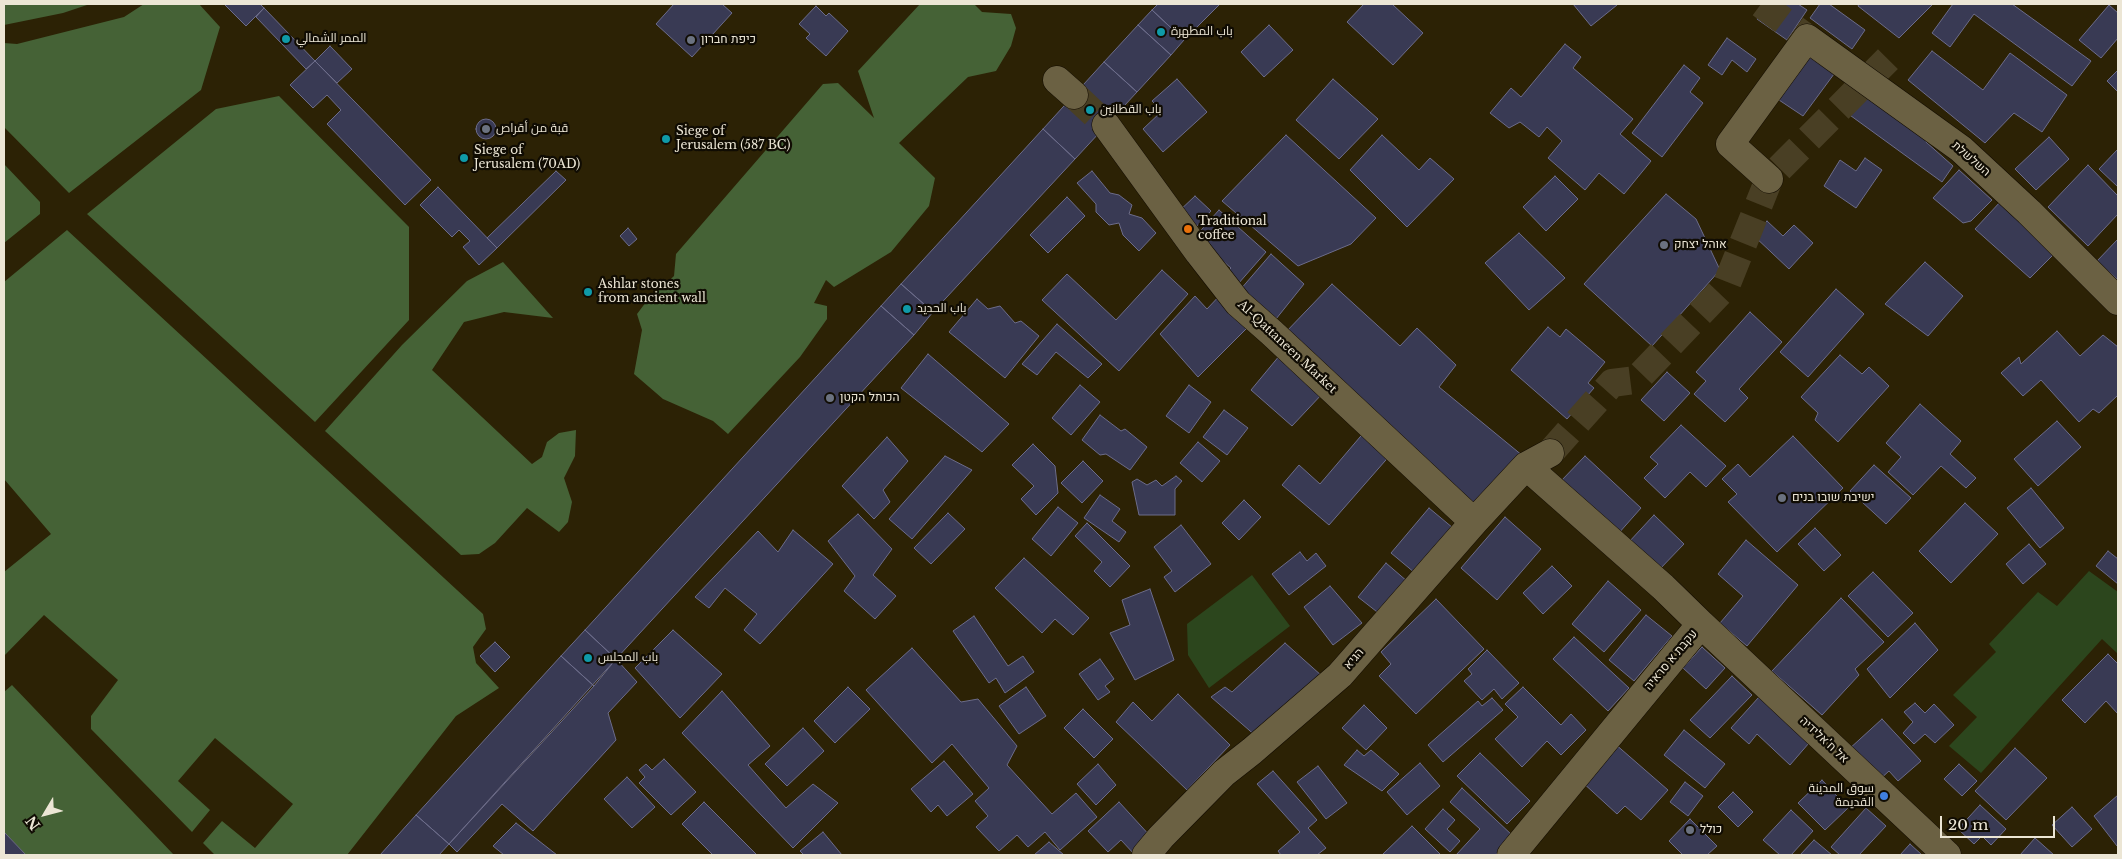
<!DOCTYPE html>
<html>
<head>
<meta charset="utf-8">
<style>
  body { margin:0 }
  #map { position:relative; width:2122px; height:859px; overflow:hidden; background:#2c2205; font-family:"Libre Baskerville",serif }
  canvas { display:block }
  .frame { position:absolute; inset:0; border:5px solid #ece6d5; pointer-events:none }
  .north { position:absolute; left:20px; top:789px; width:50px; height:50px; -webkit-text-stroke:4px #100c03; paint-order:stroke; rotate:233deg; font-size:14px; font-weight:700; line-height:20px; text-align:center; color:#ece6d5 }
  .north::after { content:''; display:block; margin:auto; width:18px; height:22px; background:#ece6d5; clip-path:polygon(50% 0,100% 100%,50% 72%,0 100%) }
  .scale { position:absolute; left:1940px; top:816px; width:115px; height:22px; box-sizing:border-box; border:2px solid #ece6d5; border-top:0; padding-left:6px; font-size:15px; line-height:18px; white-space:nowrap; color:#ece6d5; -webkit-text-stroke:4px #100c03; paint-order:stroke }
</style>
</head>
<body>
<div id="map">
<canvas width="2122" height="859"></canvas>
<div class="frame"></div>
<div class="north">N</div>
<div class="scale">20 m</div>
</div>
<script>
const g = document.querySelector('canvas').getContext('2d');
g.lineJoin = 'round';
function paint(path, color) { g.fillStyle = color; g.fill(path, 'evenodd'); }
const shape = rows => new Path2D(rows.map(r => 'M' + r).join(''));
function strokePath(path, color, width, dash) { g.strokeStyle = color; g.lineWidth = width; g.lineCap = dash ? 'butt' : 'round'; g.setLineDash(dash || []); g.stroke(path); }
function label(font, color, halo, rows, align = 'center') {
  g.font = font + ' "Libre Baskerville",Cairo,Heebo,serif'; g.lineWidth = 4.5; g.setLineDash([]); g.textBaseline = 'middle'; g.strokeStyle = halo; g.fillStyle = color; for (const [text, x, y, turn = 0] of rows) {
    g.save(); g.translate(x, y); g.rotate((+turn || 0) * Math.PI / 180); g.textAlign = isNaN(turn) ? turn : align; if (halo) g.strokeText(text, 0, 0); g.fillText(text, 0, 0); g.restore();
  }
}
paint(shape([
  [2089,571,2118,592,2118,654,2102,639,1981,773,1949,746,1977,717,1953,695,1996,652,1989,644,2038,592,2057,606],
  [1252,575,1290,626,1209,688,1188,655,1187,624]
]), '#2c461d');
paint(shape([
  [4,4,90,4,63,13,4,25],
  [144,4,199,4,220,27,201,90,69,193,4,127,4,43,17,44,124,17],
  [920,4,974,4,982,12,1011,14,1016,28,1011,46,996,71,968,77,899,143,935,178,929,206,891,252,834,287,826,280,814,303,827,306,827,319,800,357,728,434,713,421,663,399,634,374,642,330,637,314,646,302,674,276,676,254,823,84,838,83,874,118,858,71],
  [279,96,409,227,409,320,315,422,87,214,216,109],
  [4,164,40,202,40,214,4,243],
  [67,230,483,614,486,629,473,647,476,663,499,688,456,716,347,855,215,855,203,843,222,821,255,848,293,804,215,738,178,781,210,810,192,832,91,729,91,716,118,680,44,615,4,656,4,572,51,534,4,479,4,282],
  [503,262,553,318,504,312,464,322,432,370,532,464,542,457,547,442,559,433,576,430,575,456,564,478,572,502,568,522,559,532,527,508,495,543,479,554,461,555,325,431,402,345,467,281],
  [12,685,174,855,26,855,4,832,4,692]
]), '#456236');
const building = shape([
  [224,4,260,4,264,8,246,26,224,4],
  [674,4,722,4,732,13,692,57,656,24,674,4],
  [1158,4,1220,4,1184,40,1152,10,1158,4],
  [1364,4,1392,4,1423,33,1393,65,1347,22,1364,4],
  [1573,4,1616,4,1617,5,1591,26,1573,4],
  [1768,4,1798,4,1807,10,1787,40,1757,19,1768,4],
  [1820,4,1829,4,1865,30,1852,49,1810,18,1820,4],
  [1859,4,1933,4,1899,38,1858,6,1859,4],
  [1953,4,2012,4,2091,61,2072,86,1974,14,1950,47,1932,33,1953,4],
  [2109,5,2118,13,2118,38,2101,58,2079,40,2109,5],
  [816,6,826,16,829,13,848,31,826,56,806,38,810,34,799,24,816,6],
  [264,8,315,61,306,69,256,17,264,8],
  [1152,10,1184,40,1171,55,1138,25,1152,10],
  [1138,25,1171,55,1137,92,1104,62,1138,25],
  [1269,25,1293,50,1264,77,1241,52,1269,25],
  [1727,38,1756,59,1747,72,1732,60,1722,75,1708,65,1727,38],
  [1565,44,1581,57,1573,68,1633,119,1620,134,1651,161,1624,194,1599,173,1585,190,1548,158,1562,141,1547,127,1539,137,1520,122,1509,128,1490,113,1511,88,1521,97,1565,44],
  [330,46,352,69,337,83,315,61,330,46],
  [1932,51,1983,90,2010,53,2067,95,2042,132,2014,113,1985,143,1908,80,1932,51],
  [1802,52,1834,74,1803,116,1779,100,1802,52],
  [315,61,431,180,405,205,327,124,341,110,327,95,313,108,290,85,315,61],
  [1104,62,1137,92,1075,159,1043,129,1104,62],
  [1684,65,1700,78,1690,92,1703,103,1662,157,1632,133,1684,65],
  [2118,70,2118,92,2107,81,2118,70],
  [1177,79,1207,112,1163,152,1143,129,1162,111,1152,101,1177,79],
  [1333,79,1378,119,1339,159,1296,120,1333,79],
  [1863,90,1928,137,1926,142,1953,166,1942,182,1847,113,1863,90],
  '476 129a10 10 0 1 1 20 0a10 10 0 1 1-20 0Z',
  [1043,129,1075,159,933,312,901,284,1043,129],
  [1286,135,1376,218,1351,244,1298,266,1222,201,1286,135],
  [1382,135,1419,170,1430,158,1454,179,1407,227,1350,170,1382,135],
  [2049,137,2069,159,2036,190,2015,169,2049,137],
  [2118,149,2118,187,2099,169,2118,149],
  [1865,158,1882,170,1856,208,1824,186,1840,160,1856,171,1865,158],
  [2088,165,2118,196,2118,214,2088,246,2048,207,2088,165],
  [1959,170,1992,200,1971,221,1963,223,1933,198,1959,170],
  [556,171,566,180,497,248,487,238,556,171],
  [1092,171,1110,193,1119,195,1132,205,1129,214,1142,218,1156,233,1139,251,1123,235,1119,223,1109,225,1096,212,1096,204,1077,183,1092,171],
  [1555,176,1578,199,1546,231,1523,207,1555,176],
  [438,187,497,248,479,265,463,247,470,241,459,230,452,237,420,205,438,187],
  [1666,194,1696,219,1720,270,1652,346,1584,284,1666,194],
  [1195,196,1211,211,1193,230,1176,214,1195,196],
  [1067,197,1085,216,1048,253,1030,235,1067,197],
  [2001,201,2056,252,2030,278,1975,229,2001,201],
  [1219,210,1266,252,1238,284,1226,273,1231,268,1195,237,1219,210],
  [1767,221,1783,236,1794,225,1813,243,1789,269,1753,235,1767,221],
  [628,228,637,239,629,246,620,236,628,228],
  [1519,233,1565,278,1529,310,1485,263,1519,233],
  [2118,239,2118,280,2097,261,2118,239],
  [1271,254,1304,284,1272,324,1240,290,1271,254],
  [1925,262,1963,296,1928,336,1885,304,1925,262],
  [1162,270,1188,294,1119,371,1042,300,1067,274,1116,320,1162,270],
  [901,284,933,312,914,335,881,306,901,284],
  [1332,284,1400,346,1417,328,1456,365,1439,387,1523,456,1476,505,1284,334,1332,284],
  [1836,289,1864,314,1808,377,1780,352,1836,289],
  [1223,292,1250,325,1198,377,1160,334,1195,296,1207,309,1223,292],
  [977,299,988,309,1000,306,1015,323,1021,321,1039,336,1005,378,949,332,977,299],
  [881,306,914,335,616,659,585,630,881,306],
  [1750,312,1782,342,1739,389,1748,398,1725,422,1694,394,1706,381,1696,372,1750,312],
  [1057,324,1102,364,1088,378,1056,352,1037,375,1022,364,1057,324],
  [1548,327,1560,337,1566,329,1605,362,1588,383,1594,388,1567,419,1511,370,1548,327],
  [2057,331,2080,356,2103,335,2118,347,2118,395,2099,413,2093,409,2079,422,2041,380,2023,396,2001,373,2019,357,2021,364,2057,331],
  [928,354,1009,424,982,452,901,388,928,354],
  [1280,355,1323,393,1292,426,1251,390,1280,355],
  [1840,355,1862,374,1869,367,1889,386,1838,442,1815,420,1818,413,1801,397,1840,355],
  [1667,372,1690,393,1664,421,1641,400,1667,372],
  [1080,385,1100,402,1071,435,1052,418,1080,385],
  [1189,385,1211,402,1189,433,1166,416,1189,385],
  [1920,404,1961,441,1950,454,1976,478,1966,488,1941,466,1913,495,1888,472,1901,457,1886,443,1920,404],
  [1224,410,1248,428,1227,455,1203,437,1224,410],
  [1100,415,1121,431,1125,429,1147,447,1130,470,1106,454,1100,455,1082,440,1100,415],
  [2057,421,2081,447,2038,486,2014,459,2057,421],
  [1681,425,1726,466,1706,487,1690,472,1665,498,1644,478,1658,464,1650,457,1681,425],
  [1366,430,1392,453,1329,525,1282,485,1299,465,1320,484,1366,430],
  [1793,436,1843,488,1777,552,1728,502,1737,494,1722,479,1738,464,1750,477,1793,436],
  [887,437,908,461,883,490,890,502,874,519,842,486,887,437],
  [1198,442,1220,461,1202,482,1180,463,1198,442],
  [1033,444,1055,466,1058,493,1036,515,1021,499,1034,486,1012,465,1033,444],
  [945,456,972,470,912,539,889,519,945,456],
  [1585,456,1641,508,1618,534,1561,481,1585,456],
  [1083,461,1103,481,1082,503,1061,483,1083,461],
  [1874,465,1911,498,1886,524,1850,491,1874,465],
  [1176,476,1182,481,1175,489,1175,515,1139,515,1132,482,1137,479,1147,485,1156,480,1162,486,1176,476],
  [2031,488,2064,528,2040,548,2007,508,2031,488],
  [1100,495,1120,509,1112,521,1126,532,1119,542,1084,518,1100,495],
  [1244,500,1261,517,1239,540,1222,523,1244,500],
  [1965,503,1998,534,1951,583,1919,551,1965,503],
  [1058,507,1078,523,1051,556,1032,539,1058,507],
  [1429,508,1453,528,1415,573,1391,553,1429,508],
  [948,513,965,529,931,564,914,548,948,513],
  [858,514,892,549,873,575,896,596,875,619,844,591,855,576,828,541,858,514],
  [1654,515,1684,544,1657,572,1628,543,1654,515],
  [1505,517,1541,549,1497,600,1461,568,1505,517],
  [1087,523,1130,566,1110,587,1094,571,1102,562,1075,536,1087,523],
  [1181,525,1211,564,1175,592,1164,577,1172,571,1154,547,1181,525],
  [1815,528,1841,555,1824,571,1798,544,1815,528],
  [793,530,833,564,760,644,744,630,757,614,725,588,709,608,695,597,758,531,778,552,793,530],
  [1746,540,1798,585,1747,646,1720,623,1743,596,1718,574,1746,540],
  [2029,544,2046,564,2023,584,2006,564,2029,544],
  [2108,551,2118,559,2118,584,2096,566,2108,551],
  [1300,552,1307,561,1316,553,1326,566,1289,595,1272,574,1300,552],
  [1024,558,1089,618,1073,635,1055,619,1042,633,995,588,1024,558],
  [1386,563,1408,582,1381,615,1358,597,1386,563],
  [1552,566,1572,586,1543,614,1523,593,1552,566],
  [1873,572,1913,613,1888,637,1848,596,1873,572],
  [1608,581,1641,610,1604,652,1572,624,1608,581],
  [1330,586,1362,623,1333,645,1304,607,1330,586],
  [1150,589,1174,660,1135,680,1110,633,1130,625,1122,600,1150,589],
  [1841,598,1884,642,1855,669,1859,675,1822,715,1772,671,1841,598],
  [1436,599,1484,649,1416,714,1379,676,1391,664,1381,652,1436,599],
  [1646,615,1672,636,1634,681,1609,660,1646,615],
  [974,616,1008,666,1023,656,1034,672,1005,693,996,678,989,683,953,631,974,616],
  [1915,623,1938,650,1890,698,1867,669,1915,623],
  [585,630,616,659,594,686,561,656,585,630],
  [673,630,722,674,680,718,635,668,673,630],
  [1574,637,1629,688,1608,711,1553,659,1574,637],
  [495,642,510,657,495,672,480,656,495,642],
  [1285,643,1322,676,1257,737,1211,697,1225,687,1232,692,1285,643],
  [1702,647,1725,668,1706,689,1683,668,1702,647],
  [912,648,961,702,978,699,1017,746,1007,765,1052,814,1076,793,1097,817,1060,850,1045,832,1028,847,1017,835,999,851,976,827,988,816,975,801,989,788,952,744,932,763,866,690,912,648],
  [1487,650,1519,683,1502,699,1494,689,1482,700,1464,681,1472,674,1468,669,1487,650],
  [2108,654,2118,664,2118,714,2106,701,2085,723,2062,700,2108,654],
  [561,656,594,686,449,844,416,815,561,656],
  [616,659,637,682,608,713,616,740,533,831,502,804,457,852,449,844,616,659],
  [1100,659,1114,679,1105,686,1110,692,1098,700,1079,674,1100,659],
  [1732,676,1752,695,1710,738,1690,720,1732,676],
  [848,687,870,709,835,743,814,721,848,687],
  [1026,687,1046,716,1019,734,999,706,1026,687],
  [1523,687,1561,725,1571,714,1586,730,1561,755,1547,741,1522,767,1495,739,1518,717,1505,704,1523,687],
  [722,691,770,746,748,765,786,808,813,784,838,803,793,848,682,733,722,691],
  [1178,694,1230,745,1187,790,1116,722,1133,702,1152,721,1178,694],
  [1759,697,1809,743,1790,765,1757,734,1749,744,1731,728,1759,697],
  [1492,698,1503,710,1443,762,1428,745,1478,701,1482,706,1492,698],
  [1915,703,1925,713,1934,704,1954,725,1935,743,1925,734,1914,744,1903,733,1913,722,1904,712,1915,703],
  [1364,705,1387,728,1366,750,1342,728,1364,705],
  [1083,709,1113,739,1094,758,1064,728,1083,709],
  [1882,719,1921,761,1898,781,1889,771,1878,781,1848,750,1882,719],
  [803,728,824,751,787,786,765,764,803,728],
  [1684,730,1725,764,1705,788,1664,755,1684,730],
  [1614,743,1668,790,1641,820,1625,806,1617,814,1581,781,1614,743],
  [2015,748,2047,778,2006,820,1975,791,2015,748],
  [1357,750,1364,756,1371,750,1399,774,1382,791,1344,765,1357,750],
  [1480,753,1530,801,1507,824,1457,776,1480,753],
  [664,759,696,792,671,815,639,783,645,777,639,770,646,764,652,770,664,759],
  [944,761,973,794,947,816,938,805,931,812,911,789,944,761],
  [1420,763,1440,786,1407,815,1387,792,1420,763],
  [1098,764,1116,785,1096,805,1077,784,1098,764],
  [1959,764,1977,781,1962,796,1944,779,1959,764],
  [1318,766,1347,803,1326,819,1297,782,1318,766],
  [1273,771,1317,820,1308,828,1326,848,1317,855,1281,855,1278,851,1300,832,1257,784,1273,771],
  [627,777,655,807,632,828,604,799,627,777],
  [1822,780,1848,808,1825,830,1798,803,1822,780],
  [1685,782,1703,796,1688,816,1670,802,1685,782],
  [1462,788,1513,836,1495,855,1456,855,1480,829,1450,802,1462,788],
  [1733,792,1753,812,1738,827,1718,807,1733,792],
  [2118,795,2118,845,2117,846,2094,816,2118,795],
  [704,802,757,855,713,855,682,824,704,802],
  [1119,802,1152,838,1135,855,1121,840,1108,852,1088,831,1119,802],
  [1980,805,2006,829,1991,845,1982,836,1974,844,1958,829,1980,805],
  [2072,807,2092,829,2072,847,2052,825,2072,807],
  [1866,808,1886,826,1859,855,1840,855,1831,847,1866,808],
  [1443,809,1455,820,1447,829,1460,841,1450,852,1425,829,1443,809],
  [1791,810,1813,831,1791,855,1780,855,1763,840,1791,810],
  [416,815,449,844,439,855,380,855,416,815],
  [1690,819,1717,846,1707,855,1683,855,1669,841,1690,819],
  [516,823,557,855,504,855,493,846,516,823],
  [1412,826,1441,855,1382,855,1412,826],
  [4,832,26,855,4,855,4,832],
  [823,832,842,855,804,855,800,851,823,832],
  [2035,838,2054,855,2020,855,2035,838],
  [1814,840,1832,855,1800,855,1814,840],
  [1049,842,1064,855,1034,855,1049,842],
  [1910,844,1922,855,1900,855,1910,844]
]);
paint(building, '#393a54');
strokePath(building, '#6c6c8a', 1);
strokePath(shape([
  [1761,4,1807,38],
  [1074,95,1106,125],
  [1550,453,1612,383,1636,380,1726,286,1769,179,1895,52]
]), '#493f24', 28, [28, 14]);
const minor = shape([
  [1057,80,1074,95],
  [1106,125,1199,253,1238,303,1272,333,1474,522],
  [1769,179,1730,144,1807,38,1961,149,2029,212,2118,301],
  [1701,624,1947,855],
  [1146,855,1161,837,1224,773,1252,751,1340,675,1474,522,1526,466,1550,453],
  [1511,855,1701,624,1663,587,1526,466]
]);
strokePath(minor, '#130c00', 29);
strokePath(minor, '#6b6143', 28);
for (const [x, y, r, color] of [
  [1161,32,5,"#0f9aa8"],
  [286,39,5,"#0f9aa8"],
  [691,40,5,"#6b7280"],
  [1090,110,5,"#0f9aa8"],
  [486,129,5,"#6b7280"],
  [666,139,5,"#0f9aa8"],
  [464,158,5,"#0f9aa8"],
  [1188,229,5,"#e8710a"],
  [1664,245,5,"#6b7280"],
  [588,292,5,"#0f9aa8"],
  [907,309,5,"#0f9aa8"],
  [830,398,5,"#6b7280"],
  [1782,498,5,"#6b7280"],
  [588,658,5,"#0f9aa8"],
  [1884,796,5,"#3f7fe0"],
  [1690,830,5,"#6b7280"]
]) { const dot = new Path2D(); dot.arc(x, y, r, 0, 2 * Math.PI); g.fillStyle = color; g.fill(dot); strokePath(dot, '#100c03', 2); }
label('12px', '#ece6d5', '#100c03', [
  ["باب المطهرة",1171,32],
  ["الممر الشمالي",296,39],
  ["כיפת חברון",701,40],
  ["باب القطانين",1100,110],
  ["قبة من أقراص",496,129],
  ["Siege of",676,132],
  ["Jerusalem (587 BC)",676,146],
  ["Siege of",474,151],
  ["Jerusalem (70AD)",474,165],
  ["Traditional",1198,222],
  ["coffee",1198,236],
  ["אוהל יצחק",1674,245],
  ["Ashlar stones",598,285],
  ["from ancient wall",598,299],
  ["باب الحديد",917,309],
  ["הכותל הקטן",840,398],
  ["ישיבת שובו בנים",1792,498],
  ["باب المجلس",598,658],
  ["سوق المدينة",1874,789,"right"],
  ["القديمة",1874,803,"right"],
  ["כולל",1700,830]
], 'left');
label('12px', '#ece6d5', '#100c03', [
  ["השלשלת",1971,159,41],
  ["Al-Qattaneen Market",1287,347,43],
  ["הגיא",1354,659,-49],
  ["עקבת א סראיה",1671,660,-50],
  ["אל ח'אלידיה",1824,740,43]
]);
</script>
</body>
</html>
